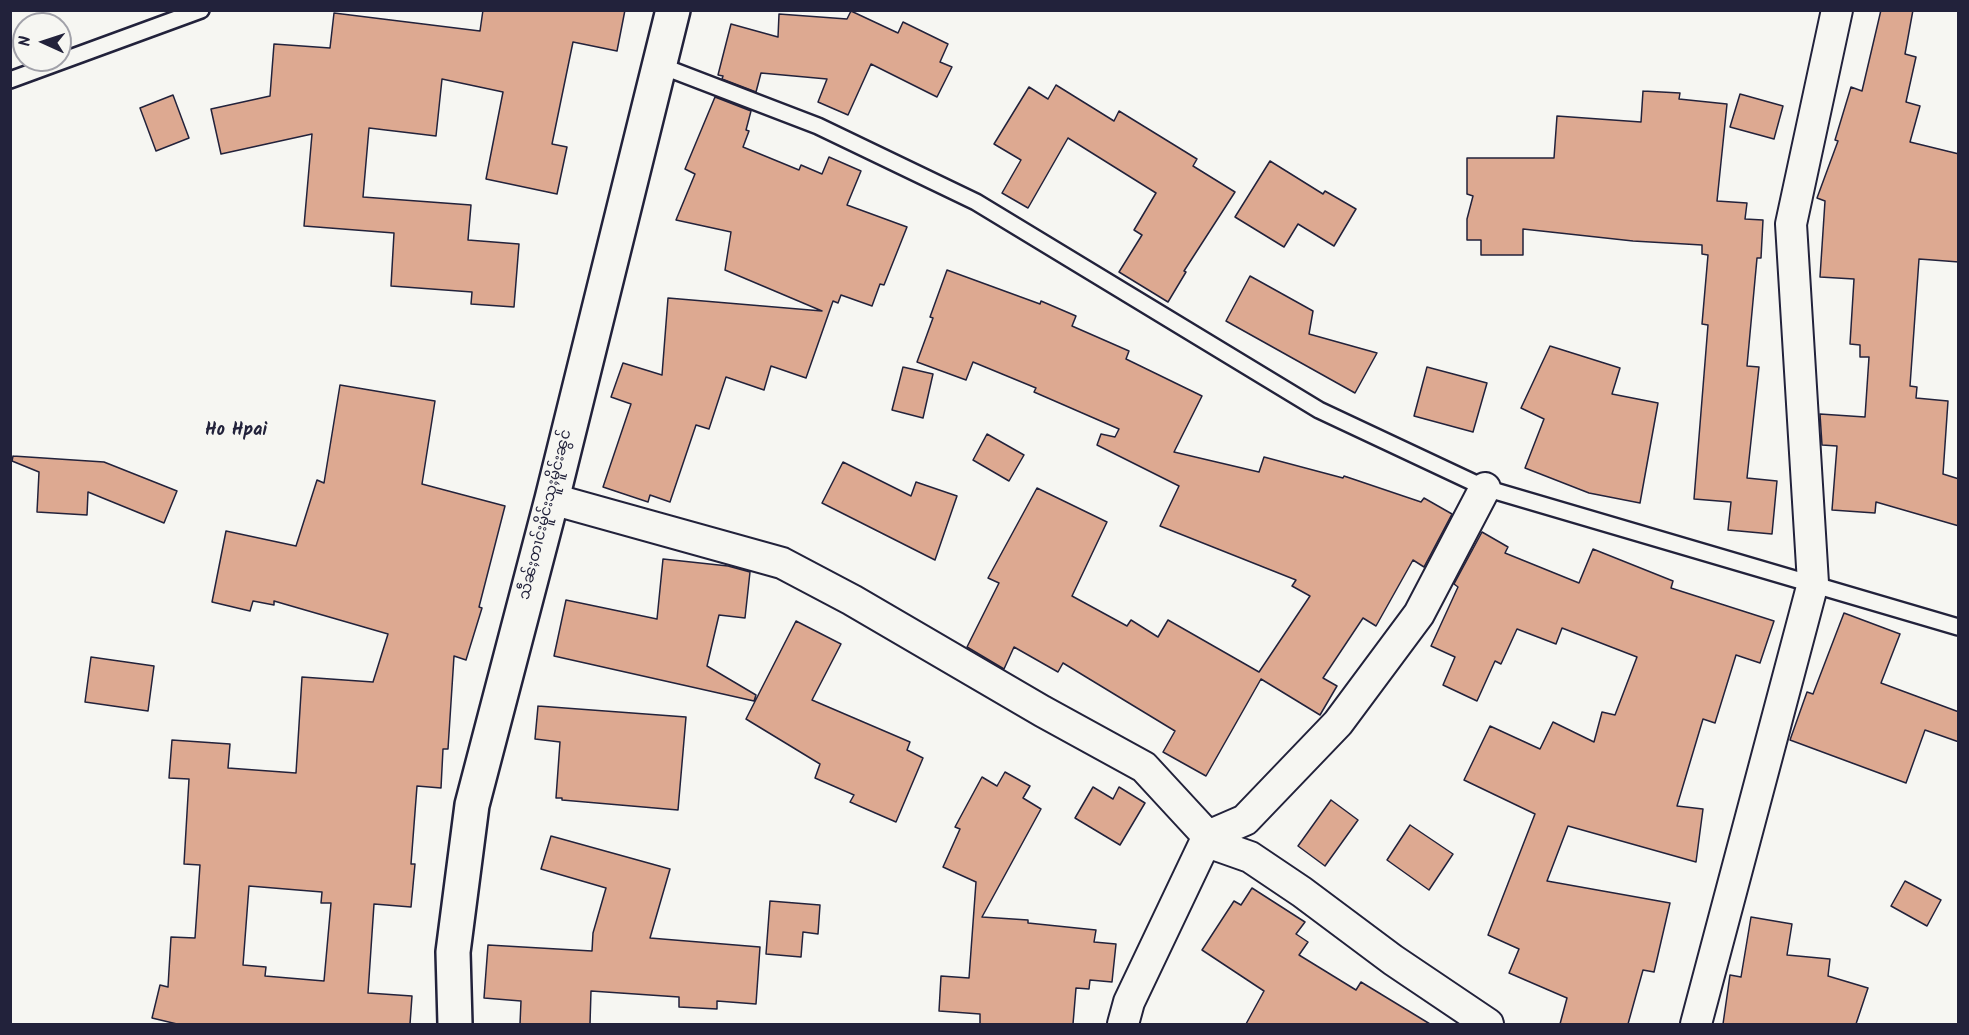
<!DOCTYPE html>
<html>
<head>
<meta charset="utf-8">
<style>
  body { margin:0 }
  #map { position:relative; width:1969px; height:1035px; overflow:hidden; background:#f6f6f2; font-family:Kalam,sans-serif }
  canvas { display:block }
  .frame { position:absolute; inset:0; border:12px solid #22223b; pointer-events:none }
  .north { position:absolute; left:12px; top:12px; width:60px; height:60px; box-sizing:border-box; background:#f6f6f2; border:2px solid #a1a1a9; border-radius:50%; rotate:273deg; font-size:16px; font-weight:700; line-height:24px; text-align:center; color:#22223b }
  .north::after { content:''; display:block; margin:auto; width:21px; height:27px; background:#22223b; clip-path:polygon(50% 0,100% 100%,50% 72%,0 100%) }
</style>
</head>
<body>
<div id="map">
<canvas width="1969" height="1035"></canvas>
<div class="frame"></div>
<div class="north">N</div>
</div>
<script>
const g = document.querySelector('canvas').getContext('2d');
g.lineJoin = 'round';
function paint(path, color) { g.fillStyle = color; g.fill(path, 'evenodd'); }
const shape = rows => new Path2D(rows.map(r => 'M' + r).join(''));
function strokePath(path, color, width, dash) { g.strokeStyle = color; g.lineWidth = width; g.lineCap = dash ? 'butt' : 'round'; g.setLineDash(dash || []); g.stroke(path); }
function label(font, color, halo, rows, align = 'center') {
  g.font = font + ' Kalam,"Noto Sans Myanmar",sans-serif'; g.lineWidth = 4.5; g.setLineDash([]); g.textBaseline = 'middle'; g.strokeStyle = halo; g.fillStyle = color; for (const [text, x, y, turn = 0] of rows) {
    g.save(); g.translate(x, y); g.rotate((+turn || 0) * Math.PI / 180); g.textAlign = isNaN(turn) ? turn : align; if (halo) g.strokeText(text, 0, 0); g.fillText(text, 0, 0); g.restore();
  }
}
const building = shape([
  [483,10,625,10,617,51,573,42,552,144,567,147,557,194,486,179,503,92,442,79,436,136,369,128,363,197,471,205,468,240,519,244,514,307,471,304,472,292,391,286,394,233,304,226,312,134,221,154,211,109,270,96,274,44,330,48,334,13,480,31,483,10],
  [1881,10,1913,10,1905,54,1916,57,1906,102,1920,106,1910,142,1959,154,1959,262,1919,259,1910,386,1917,387,1916,398,1948,401,1943,474,1959,479,1959,526,1876,502,1875,513,1832,510,1837,446,1822,445,1820,414,1865,417,1869,357,1860,357,1860,345,1850,344,1854,279,1820,277,1825,201,1817,198,1838,141,1835,140,1851,87,1862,91,1881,10],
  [851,11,898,33,903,22,948,44,940,62,952,67,937,97,871,64,848,115,818,102,827,79,761,73,756,92,722,79,723,76,718,75,731,24,778,37,779,14,847,19,851,11],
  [1056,85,1114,121,1119,111,1197,159,1193,166,1235,192,1184,271,1186,272,1168,302,1119,272,1142,235,1134,230,1156,193,1068,138,1028,208,1002,193,1021,160,994,144,1029,87,1048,99,1056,85],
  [1643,91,1680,93,1679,99,1727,104,1717,201,1747,203,1745,219,1763,220,1761,258,1757,258,1747,366,1759,367,1747,478,1777,481,1772,534,1728,530,1731,502,1694,499,1708,325,1702,324,1708,255,1702,254,1702,245,1633,241,1523,229,1523,255,1481,255,1481,240,1467,240,1467,219,1473,196,1467,194,1467,158,1554,158,1557,116,1641,122,1643,91],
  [1740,94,1783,106,1774,139,1730,127,1740,94],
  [173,95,189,138,156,151,140,108,173,95],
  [715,97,751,111,746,130,749,131,743,147,799,170,801,165,822,174,829,157,861,171,847,205,907,227,884,285,880,284,872,306,841,295,838,303,833,301,806,378,771,366,764,390,726,377,709,429,696,425,670,502,650,495,648,502,603,487,631,404,611,397,623,363,662,375,668,298,822,311,725,270,731,232,676,220,695,174,685,169,715,97],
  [1270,161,1323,194,1325,191,1356,209,1334,246,1298,224,1284,247,1235,217,1270,161],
  [947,270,1040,304,1041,301,1076,316,1072,326,1129,351,1126,359,1202,396,1174,452,1259,472,1264,457,1343,478,1344,476,1421,502,1424,498,1452,514,1424,567,1413,560,1376,626,1363,618,1323,678,1337,686,1320,715,1261,679,1206,776,1163,752,1175,731,1063,663,1058,672,1014,647,1004,669,967,647,999,583,988,578,1037,488,1107,522,1072,596,1127,626,1131,620,1158,637,1168,620,1259,672,1310,596,1292,586,1296,580,1160,526,1179,486,1097,445,1101,434,1115,437,1119,429,1034,392,1036,388,973,362,966,380,917,362,933,318,930,317,947,270],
  [1250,276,1313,311,1309,334,1377,353,1355,393,1226,321,1250,276],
  [1550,346,1620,368,1612,394,1658,403,1640,503,1589,493,1525,468,1544,419,1521,408,1550,346],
  [903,367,933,374,923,418,892,410,903,367],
  [1427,367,1487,383,1473,432,1414,416,1427,367],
  [340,385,435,401,422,484,505,506,479,607,482,608,466,660,454,656,448,749,443,749,441,788,417,786,411,864,415,864,411,907,374,904,368,993,412,996,410,1024,177,1024,152,1018,160,985,168,987,171,937,195,938,200,865,184,864,189,779,169,778,172,740,230,744,228,768,296,773,302,677,373,682,388,634,274,601,274,605,253,601,250,611,212,602,226,531,296,546,317,480,324,483,340,385],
  [249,886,322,892,321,903,331,903,324,981,265,976,266,967,243,965,249,886],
  [987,434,1024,455,1009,481,973,460,987,434],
  [13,456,104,462,177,491,164,523,88,492,87,515,37,512,39,472,12,461,13,456],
  [843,462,911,496,916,482,957,496,935,560,822,503,843,462],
  [1482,532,1508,547,1505,553,1579,583,1593,549,1673,581,1671,588,1774,621,1760,663,1736,655,1715,723,1703,719,1677,806,1703,809,1696,862,1568,826,1547,881,1670,903,1654,972,1643,970,1628,1024,1560,1024,1567,998,1509,973,1519,949,1488,935,1535,814,1464,780,1490,726,1540,749,1553,722,1594,742,1602,712,1615,715,1637,657,1562,628,1556,644,1517,629,1501,664,1495,661,1477,701,1443,685,1455,657,1431,646,1458,587,1454,584,1482,532],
  [663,559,728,566,750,572,745,618,719,615,707,666,756,695,754,701,554,656,566,600,657,619,663,559],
  [1844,613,1900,634,1881,683,1959,712,1959,742,1925,730,1906,783,1790,740,1807,692,1813,694,1844,613],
  [796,621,841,644,812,700,910,742,907,750,923,758,896,822,850,802,854,795,815,778,820,764,746,719,796,621],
  [91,657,154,666,148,711,85,702,91,657],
  [538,706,686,717,678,810,562,800,562,798,556,798,560,742,535,739,538,706],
  [1005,772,1030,786,1023,798,1041,809,982,917,1028,920,1028,923,1096,930,1094,942,1116,944,1112,982,1090,980,1089,989,1076,988,1073,1024,980,1024,980,1014,939,1011,941,976,969,978,976,882,943,867,960,829,955,827,982,777,997,786,1005,772],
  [1093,787,1113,799,1119,787,1145,803,1120,845,1075,818,1093,787],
  [1331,800,1358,820,1325,866,1298,846,1331,800],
  [1410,825,1453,854,1429,890,1387,860,1410,825],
  [551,836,670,869,650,938,760,947,756,1004,717,1001,717,1009,679,1007,679,997,591,991,590,1024,520,1024,521,1001,484,998,488,945,592,951,593,933,606,888,541,869,551,836],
  [1905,881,1941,900,1927,926,1891,906,1905,881],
  [1252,888,1305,922,1296,934,1308,942,1299,955,1356,990,1361,982,1430,1024,1246,1024,1264,991,1202,950,1234,901,1241,905,1252,888],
  [770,901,820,905,818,934,803,932,801,957,766,954,770,901],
  [1751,917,1792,924,1787,955,1830,959,1828,976,1868,988,1856,1024,1723,1024,1730,975,1741,977,1751,917]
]);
paint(building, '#dda991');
strokePath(building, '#22223b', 1.5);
const service = shape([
  [659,65,818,126,976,202,1319,410,1485,488,1958,627],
  [10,80,201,10]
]);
const minor = shape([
  [552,499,782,563,852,600,1042,711,1144,767,1216,845,1250,857,1302,892,1393,960,1488,1024],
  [1123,1024,1129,1002,1208,836,1245,820,1338,723,1419,614,1485,488],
  [1696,1024,1813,583,1791,224,1837,10]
]);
const secondary = shape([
  [455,1024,453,952,472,805,552,499,673,10]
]);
strokePath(service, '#22223b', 20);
strokePath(minor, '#22223b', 34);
strokePath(secondary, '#22223b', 38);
strokePath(service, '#f6f6f2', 15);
strokePath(minor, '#f6f6f2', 30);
strokePath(secondary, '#f6f6f2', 33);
label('15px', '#22223b', '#f6f6f2', [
  ["သဵၼ်ႈတၢင်းမိူင်းသူႈမိူင်းၼွင်",547,515,-76]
]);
label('bold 18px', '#22223b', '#f6f6f2', [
  ["Ho Hpai",236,432]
]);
</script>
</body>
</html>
